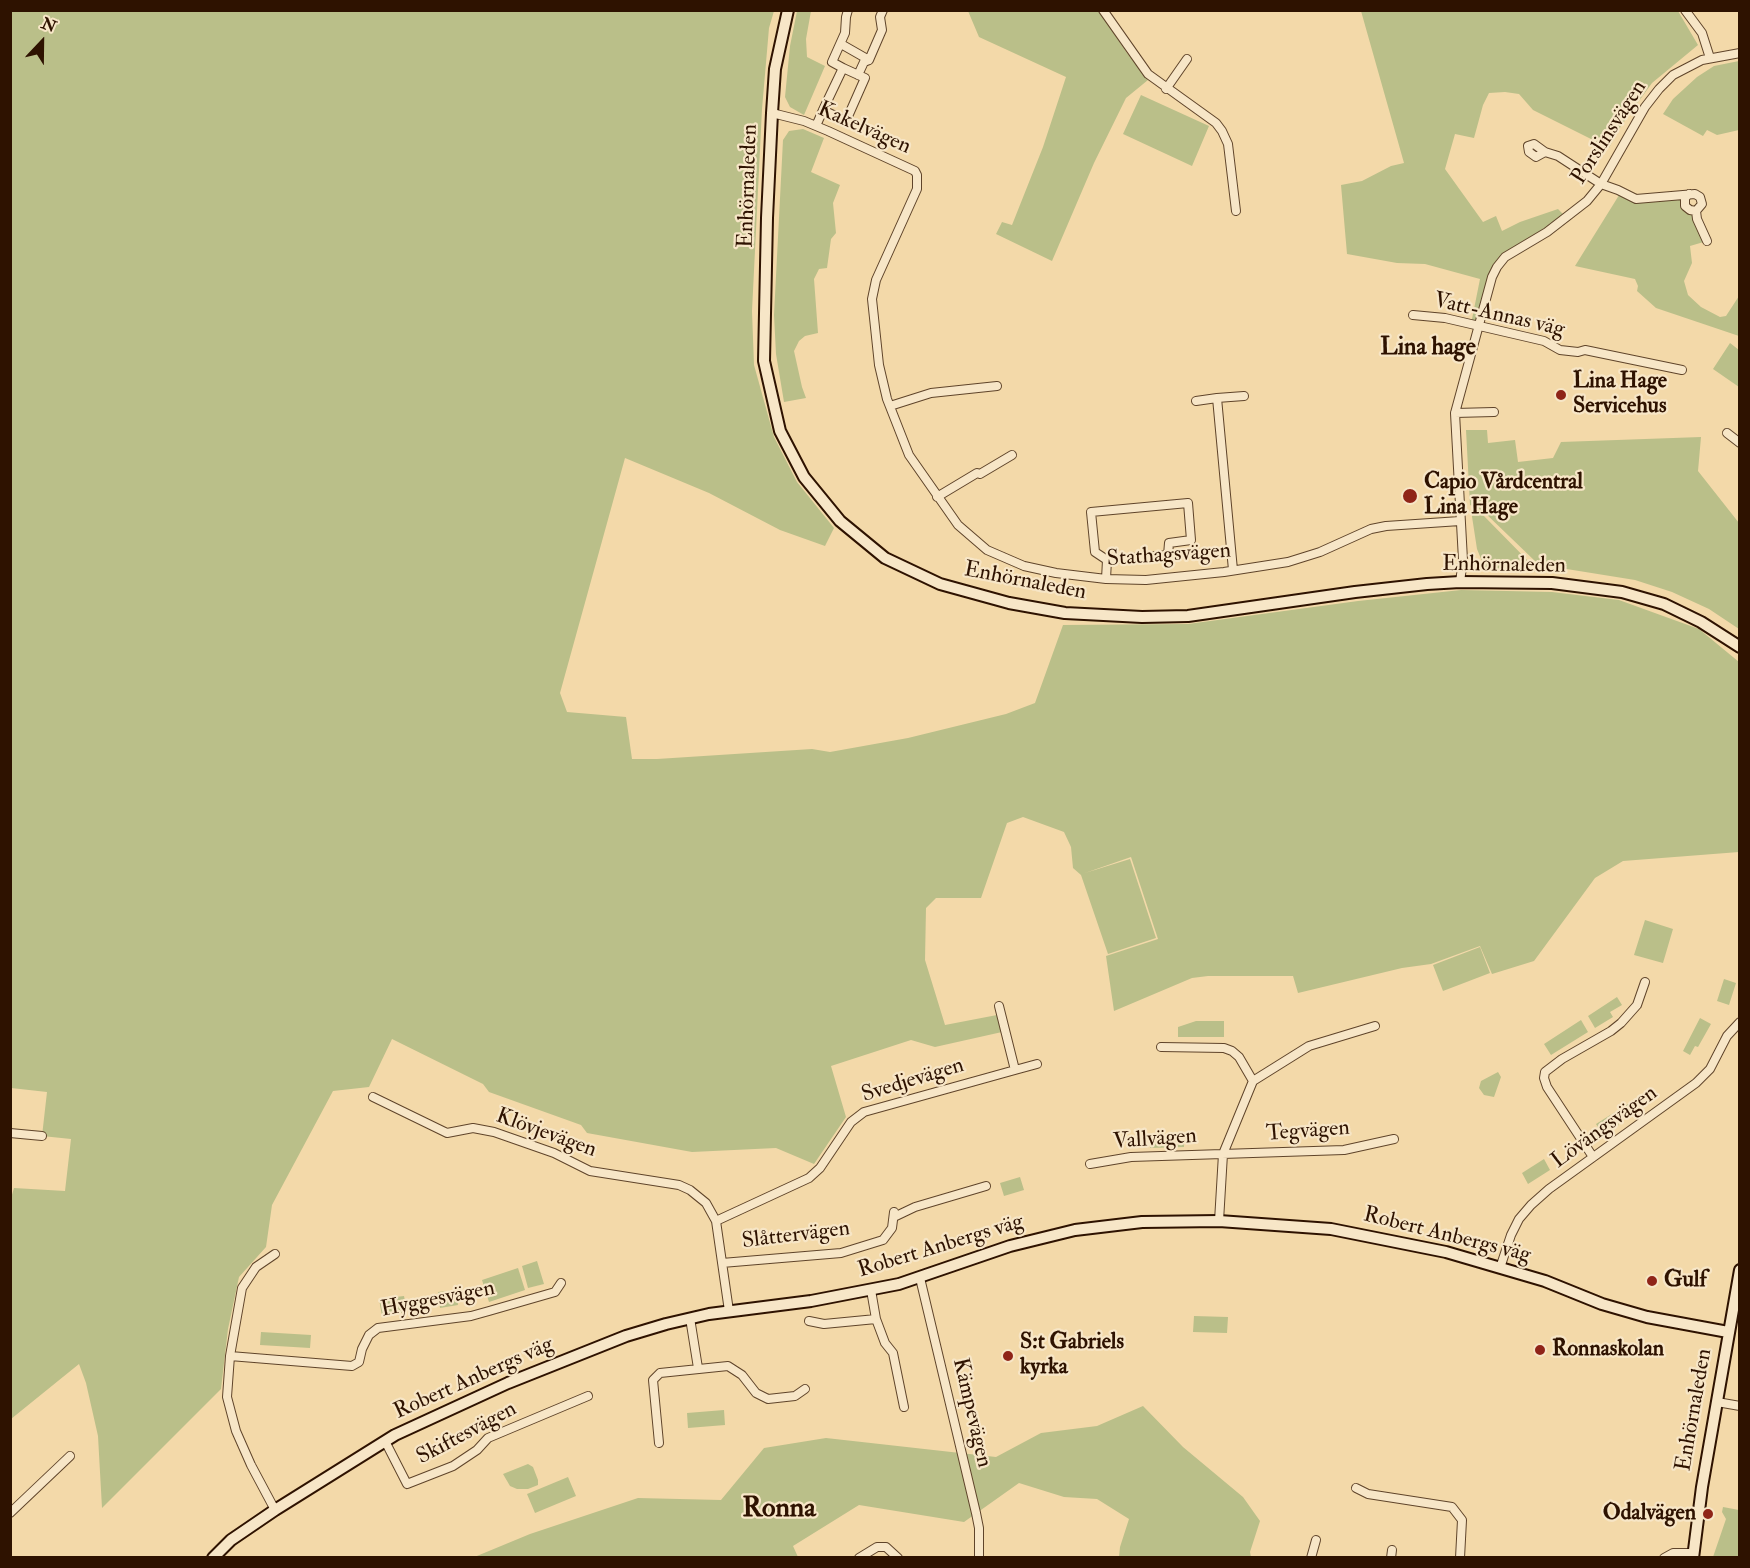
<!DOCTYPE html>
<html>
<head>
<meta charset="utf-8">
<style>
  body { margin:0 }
  #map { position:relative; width:1750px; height:1568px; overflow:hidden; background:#f3d9a9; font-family:"IM FELL Double Pica",serif }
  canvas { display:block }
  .frame { position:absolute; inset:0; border:12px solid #2e1200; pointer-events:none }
  .north { position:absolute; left:12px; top:12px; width:60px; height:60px; -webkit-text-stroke:4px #f7e6c7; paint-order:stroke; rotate:22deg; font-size:16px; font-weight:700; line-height:24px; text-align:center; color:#2e1200 }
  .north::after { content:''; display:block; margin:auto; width:21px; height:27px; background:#2e1200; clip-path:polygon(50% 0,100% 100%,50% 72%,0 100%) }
</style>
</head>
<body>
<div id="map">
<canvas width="1750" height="1568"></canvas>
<div class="frame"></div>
<div class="north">N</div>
</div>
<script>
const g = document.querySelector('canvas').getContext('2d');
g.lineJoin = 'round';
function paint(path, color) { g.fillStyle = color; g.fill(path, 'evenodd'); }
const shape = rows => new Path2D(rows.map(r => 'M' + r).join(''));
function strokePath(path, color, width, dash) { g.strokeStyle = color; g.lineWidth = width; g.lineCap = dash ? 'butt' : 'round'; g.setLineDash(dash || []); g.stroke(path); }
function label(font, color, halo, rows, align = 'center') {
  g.font = font + ' "IM FELL Double Pica",serif'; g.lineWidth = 4.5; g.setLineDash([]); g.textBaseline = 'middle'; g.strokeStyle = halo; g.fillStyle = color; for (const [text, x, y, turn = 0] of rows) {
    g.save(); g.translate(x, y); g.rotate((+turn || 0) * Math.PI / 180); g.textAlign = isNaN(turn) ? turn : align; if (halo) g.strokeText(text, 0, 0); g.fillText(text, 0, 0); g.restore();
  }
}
paint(shape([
  [11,11,774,11,769,28,762,109,752,311,754,365,774,437,797,482,834,528,825,546,780,530,709,493,625,458,560,693,567,712,626,717,632,759,657,759,812,749,830,752,908,738,1006,714,1035,703,1063,625,1188,624,1358,601,1461,590,1552,592,1619,600,1699,629,1739,662,1739,852,1623,861,1595,878,1534,961,1492,974,1480,946,1431,964,1402,968,1298,993,1293,976,1208,976,1192,978,1114,1011,1106,956,1158,939,1131,857,1085,873,1130,859,1156,938,1108,954,1081,875,1073,868,1071,847,1064,832,1023,817,1007,823,981,898,936,898,926,908,925,960,945,1025,997,1015,1002,1032,935,1047,911,1040,831,1066,846,1117,814,1164,776,1148,692,1152,587,1133,581,1125,489,1092,483,1084,392,1039,369,1087,333,1091,272,1205,266,1247,239,1277,228,1329,221,1389,102,1508,98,1436,86,1383,79,1364,11,1419,11,1198,14,1188,65,1191,71,1139,42,1136,47,1092,11,1088],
  [797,11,811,11,806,39,807,57,825,66,804,115,790,107,785,97,790,46],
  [968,11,1099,11,1127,53,1148,80,1126,98,1094,163,1052,261,996,234,1002,222,1012,225,1043,147,1066,77,979,37],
  [1361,11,1678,11,1698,45,1652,83,1621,126,1609,148,1533,110,1519,94,1505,92,1489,93,1483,105,1474,138,1455,134,1445,169,1483,222,1496,216,1502,231,1520,222,1558,209,1567,218,1524,245,1497,267,1480,326,1471,324,1480,279,1425,264,1397,263,1347,254,1341,185,1362,181,1391,166,1404,163],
  [1739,61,1739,130,1717,135,1707,130,1703,136,1663,114,1673,99,1697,77,1714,66],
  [1141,95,1209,126,1192,166,1123,134],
  [803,129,824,138,811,172,840,185,833,203,836,233,831,239,827,268,819,269,814,279,818,333,805,336,799,341,794,351,802,387,806,398,784,402,776,354,774,315,783,140,789,131],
  [1621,192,1629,196,1685,199,1707,241,1690,246,1692,263,1684,281,1688,295,1701,307,1720,317,1726,316,1739,296,1739,336,1656,308,1637,291,1638,286,1635,279,1575,266],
  [1730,343,1739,350,1739,387,1713,369],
  [1466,430,1487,430,1488,443,1515,440,1518,462,1553,458,1561,442,1701,437,1698,471,1739,523,1739,629,1709,609,1672,592,1635,580,1548,566,1536,562,1483,511,1470,505],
  [1471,510,1482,514,1539,572,1486,571,1477,549],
  [1645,920,1673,929,1663,963,1634,955],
  [1480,947,1490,973,1443,991,1433,965],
  [1724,979,1736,983,1729,1005,1717,1001],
  [1617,997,1622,1005,1610,1012,1613,1017,1595,1028,1588,1016],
  [1700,1018,1711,1024,1698,1047,1695,1046,1690,1055,1683,1051],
  [1581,1020,1588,1032,1551,1055,1544,1044],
  [1196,1021,1224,1021,1224,1037,1178,1037,1178,1027],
  [1498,1072,1501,1077,1494,1097,1484,1095,1479,1088,1481,1081],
  [1634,1100,1638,1106,1617,1120,1619,1125,1603,1135,1596,1124],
  [1184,1140,1184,1147,1150,1148,1150,1141],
  [1544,1159,1550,1170,1528,1184,1522,1173],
  [1020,1177,1024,1190,1004,1196,1000,1183],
  [537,1261,544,1284,528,1288,522,1266],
  [518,1268,525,1290,489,1302,482,1280],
  [456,1290,458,1305,440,1308,438,1292],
  [404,1296,407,1312,382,1316,379,1299],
  [1194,1316,1228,1317,1227,1333,1193,1332],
  [261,1332,311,1335,310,1348,260,1345],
  [1143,1406,1183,1447,1243,1497,1260,1521,1250,1552,1251,1557,1119,1557,1120,1547,1129,1519,1097,1499,1064,1497,1019,1483,964,1522,859,1505,793,1546,798,1557,472,1558,530,1534,638,1498,721,1500,764,1448,826,1438,996,1457,1041,1433,1097,1426],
  [724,1410,725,1425,688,1428,687,1413],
  [528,1464,533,1467,538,1480,538,1485,528,1489,517,1489,510,1486,503,1474],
  [568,1477,576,1496,535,1513,527,1494],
  [1723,1507,1739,1510,1739,1557,1713,1557,1726,1519,1722,1512]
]), '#babf89');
const street = shape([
  [1103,10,1148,74,1216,123,1222,131,1228,144,1236,211],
  [1685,10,1702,33,1710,58],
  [841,44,869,60],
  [843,68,832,62,845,33,846,17,848,10],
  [858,75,864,62,869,60,882,30,880,17,883,10],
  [1166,89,1187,59],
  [772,113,804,121,828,131,915,171,917,175,917,189,876,280,872,299,879,365,887,399,909,455,958,525,987,550,1024,566,1056,573,1106,579,1146,580,1224,572,1288,562,1320,552,1371,529,1386,526,1460,521],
  [816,126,823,110,843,68,865,78,846,121,823,110],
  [1545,152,1536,157,1529,152,1528,146,1534,144,1545,152,1558,156,1601,184,1618,190,1636,199,1695,194,1700,197,1702,204,1696,211],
  [1689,194,1685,198,1685,206,1690,210,1696,211],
  [1696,211,1697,219,1707,241],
  [1413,315,1445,318,1544,341,1560,350,1578,352,1585,350,1682,370],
  [1196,401,1217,398],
  [890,406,931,393,997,386],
  [1455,413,1494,412],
  [1727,433,1740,443],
  [937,497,977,473,980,474,1012,455],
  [1233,570,1217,398,1244,396],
  [1106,579,1107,560,1168,555,1169,543,1191,540,1188,503,1091,512,1095,552,1107,560],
  [1460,582,1463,560,1455,413,1492,277,1497,267,1505,257,1547,232,1587,201,1601,184,1645,107,1659,89,1673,75,1702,60,1740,53],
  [1161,1047,1224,1048,1232,1051,1239,1057,1253,1081],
  [1015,1070,1037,1064],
  [373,1097,447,1133,473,1128,494,1132,554,1153,590,1171,679,1185,690,1190,706,1203,716,1221,729,1311],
  [10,1133,42,1136],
  [1593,1157,1547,1087,1544,1078,1545,1072,1562,1059,1611,1031,1621,1023,1637,1005,1645,982],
  [1090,1164,1131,1157,1344,1150,1394,1139],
  [894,1217,915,1207,986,1186],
  [716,1221,809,1178,820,1168,851,1122,864,1112,1015,1070,999,1006],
  [1219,1221,1223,1154,1253,1081,1309,1046,1375,1026],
  [722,1263,841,1253,883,1240,892,1228,894,1212],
  [1500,1268,1511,1235,1519,1219,1531,1205,1549,1189,1696,1083,1710,1069,1727,1036,1740,1022],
  [920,1278,976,1513,979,1528,979,1558],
  [871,1290,876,1319,885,1343,893,1353,904,1407],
  [690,1318,698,1368],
  [809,1321,824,1324,876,1319],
  [230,1356,352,1366,359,1362,362,1349,369,1335,378,1328,471,1316,489,1311,555,1292,561,1283],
  [1717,1402,1740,1406],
  [385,1441,407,1484,453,1466,477,1450,488,1438,588,1396],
  [659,1443,653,1380,660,1373,728,1366,742,1375,756,1393,768,1399,795,1396,805,1389],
  [1356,1488,1368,1494,1452,1507,1462,1520,1460,1558],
  [275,1510,251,1465,236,1431,227,1397,230,1356,242,1288,256,1267,275,1254],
  [10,1513,70,1456],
  [859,1558,877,1547,886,1547,898,1558],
  [1311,1558,1316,1540],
  [1391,1558,1392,1550],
  [1664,1558,1673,1553,1693,1553]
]);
const secondary = shape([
  [788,10,775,69,772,113,767,218,764,361,780,431,804,477,840,521,885,558,940,584,1009,603,1065,613,1142,617,1188,616,1355,592,1427,584,1460,582,1552,583,1622,592,1664,604,1701,622,1740,647],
  [213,1558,231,1540,275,1510,395,1435,508,1383,626,1336,666,1324,709,1314,811,1301,899,1284,1010,1246,1075,1230,1142,1222,1219,1221,1331,1229,1446,1252,1545,1281,1602,1304,1647,1317,1728,1332],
  [1693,1558,1702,1487,1740,1270]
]);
strokePath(street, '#5f442a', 10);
strokePath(secondary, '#2e1200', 14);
strokePath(street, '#f7e6c7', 8);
strokePath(secondary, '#f7e6c7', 10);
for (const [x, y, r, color] of [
  [1561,395,6,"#8f2418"],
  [1410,496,8,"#8f2418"],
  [1652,1281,6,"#8f2418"],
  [1540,1350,6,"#8f2418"],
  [1008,1356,6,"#8f2418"],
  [1708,1514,6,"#8f2418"]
]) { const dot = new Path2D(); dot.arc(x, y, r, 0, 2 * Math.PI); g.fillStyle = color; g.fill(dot); strokePath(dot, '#f7e6c7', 2); }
label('22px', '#2e1200', '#f7e6c7', [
  ["Kakelvägen",864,129,24],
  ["Porslinsvägen",1610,133,-57],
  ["Enhörnaleden",749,186,-88],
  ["Vatt-Annas väg",1499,316,13],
  ["Stathagsvägen",1169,556,-4],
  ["Enhörnaleden",1504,566,1],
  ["Enhörnaleden",1025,582,11],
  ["Svedjevägen",913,1081,-17],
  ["Lövängsvägen",1605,1128,-36],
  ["Tegvägen",1308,1132,-4],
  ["Klövjevägen",546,1134,20],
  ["Vallvägen",1155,1140,-4],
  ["Slåttervägen",796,1236,-7],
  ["Robert Anbergs väg",1447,1236,14],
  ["Robert Anbergs väg",941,1247,-17],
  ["Hyggesvägen",438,1300,-11],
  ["Robert Anbergs väg",474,1379,-24],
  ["Enhörnaleden",1695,1410,-80],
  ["Kämpevägen",971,1413,77],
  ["Skiftesvägen",467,1434,-28]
]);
label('bold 22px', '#2e1200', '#f7e6c7', [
  ["Lina Hage",1573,382],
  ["Servicehus",1573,407],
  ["Capio Vårdcentral",1424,483],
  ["Lina Hage",1424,508],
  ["Gulf",1664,1281],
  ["S:t Gabriels",1020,1343],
  ["kyrka",1020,1368],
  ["Ronnaskolan",1552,1350],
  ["Odalvägen",1696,1514,"right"]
], 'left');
label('bold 24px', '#2e1200', '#f7e6c7', [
  ["Lina hage",1428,349]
]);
label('bold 28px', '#2e1200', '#f7e6c7', [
  ["Ronna",779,1510]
]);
</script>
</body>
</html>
